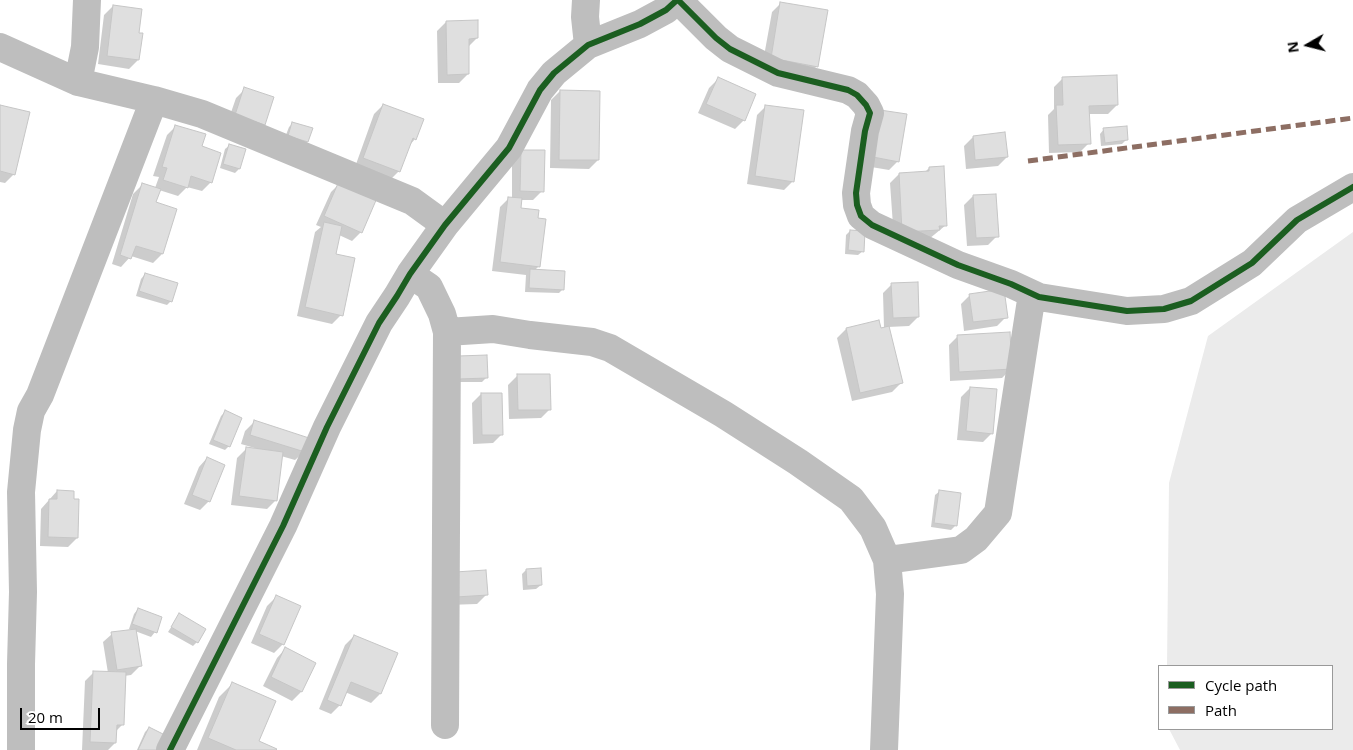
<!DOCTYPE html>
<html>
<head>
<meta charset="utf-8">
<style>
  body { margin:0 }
  #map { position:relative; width:1353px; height:750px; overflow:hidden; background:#fff; font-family:"Open Sans",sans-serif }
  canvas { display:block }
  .legend { position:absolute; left:1158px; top:665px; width:175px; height:65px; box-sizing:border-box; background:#fff; border:1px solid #999; margin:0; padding:6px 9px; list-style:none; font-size:15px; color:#000 }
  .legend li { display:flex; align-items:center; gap:10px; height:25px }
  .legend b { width:25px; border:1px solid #999 }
  .north { position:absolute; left:1283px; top:20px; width:50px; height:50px; -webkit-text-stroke:4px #fff; paint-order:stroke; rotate:262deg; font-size:14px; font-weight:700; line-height:20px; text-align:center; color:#000 }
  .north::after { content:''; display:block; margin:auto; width:18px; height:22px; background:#000; clip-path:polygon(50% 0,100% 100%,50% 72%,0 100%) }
  .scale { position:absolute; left:20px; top:708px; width:80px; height:22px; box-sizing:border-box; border:2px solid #000; border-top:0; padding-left:6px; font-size:15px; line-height:18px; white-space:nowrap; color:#000; -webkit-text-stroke:4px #fff; paint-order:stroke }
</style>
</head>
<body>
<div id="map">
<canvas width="1353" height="750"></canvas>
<ul class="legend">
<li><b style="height:6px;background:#1b5e20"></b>Cycle path</li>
<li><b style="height:6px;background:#8d6e63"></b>Path</li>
</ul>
<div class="north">N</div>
<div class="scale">20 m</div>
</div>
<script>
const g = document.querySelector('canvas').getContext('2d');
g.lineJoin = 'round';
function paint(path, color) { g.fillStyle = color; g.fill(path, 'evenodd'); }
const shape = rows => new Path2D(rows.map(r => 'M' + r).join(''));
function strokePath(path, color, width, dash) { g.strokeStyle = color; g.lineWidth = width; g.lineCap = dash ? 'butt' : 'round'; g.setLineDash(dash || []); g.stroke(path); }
paint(shape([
  [1353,232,1353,750,1180,750,1169,729,1332,729,1332,666,1167,666,1169,483,1208,336]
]), '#ebebeb');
paint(shape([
  [781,3,817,66,808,75,762,67,772,12],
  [113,6,137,34,138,60,129,69,98,64,104,15],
  [446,22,477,38,467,48,468,74,459,83,438,83,437,31],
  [1063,78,1117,105,1108,114,1088,114,1089,143,1080,152,1049,153,1048,115,1054,109,1054,87],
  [718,79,744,120,735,129,698,113,709,88],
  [245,89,264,124,255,133,227,124,236,98],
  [560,91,598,160,589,169,550,168,551,100],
  [383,105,415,139,409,146,399,171,390,180,355,167,374,114],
  [0,106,14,174,5,183,0,182],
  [766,106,793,181,784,190,747,184,757,115],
  [906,115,898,161,889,170,865,166],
  [293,123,307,142,303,146,284,140,289,127],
  [176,126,200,147,211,182,202,191,187,187,178,196,159,190,155,203,162,254,153,263,131,256,121,267,112,264,133,194,142,185,155,188,159,177,153,176,167,135],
  [1104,129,1126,140,1122,144,1101,146,1100,134],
  [973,137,1007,157,998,166,966,169,964,146],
  [230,145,239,169,235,173,220,168,225,149],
  [521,151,542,191,533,200,521,200,520,209,538,267,534,271,563,289,559,293,525,292,526,275,492,271,500,207,509,198,512,198,512,160],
  [929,168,946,225,929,239,894,240,890,183,899,174,924,173],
  [340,183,361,232,352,241,339,235,335,255,341,315,332,324,297,316,315,232,321,227,316,225,331,192],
  [973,196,997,236,988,245,967,246,964,205],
  [850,231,863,251,858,255,845,254,846,235],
  [145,274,171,301,167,305,136,296,141,279],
  [892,284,918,317,909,326,888,327,901,383,892,392,852,401,837,338,846,329,878,322,880,329,884,328,883,293],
  [970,295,1006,317,997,326,964,331,961,304],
  [958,336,1011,369,1002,378,950,381,949,345],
  [454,361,486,378,482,382,455,382],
  [517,376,550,409,541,418,509,419,508,385],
  [970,388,992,433,983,442,957,440,961,397],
  [481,394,502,434,493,443,473,444,472,403],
  [225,412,229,446,225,450,209,444,221,416],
  [254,422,304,452,295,460,281,456,276,500,267,509,231,505,237,458,246,449,258,449,241,444,245,431],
  [207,458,209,501,200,510,184,504,199,467],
  [57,491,77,538,68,547,40,546,41,509],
  [940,491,956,525,951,530,931,527,935,495],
  [526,570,541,585,536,589,523,590,522,574],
  [446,582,486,595,477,604,447,605],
  [276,597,283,644,274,653,251,643,267,606],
  [138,609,155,632,151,637,135,631,140,666,131,675,124,676,122,725,115,732,115,743,108,750,82,750,85,681,94,672,108,673,103,642,112,634,134,630,129,629,134,614],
  [179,615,197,642,193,646,168,632],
  [354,636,380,694,371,703,345,692,340,705,331,714,319,709,345,645],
  [285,649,314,664,301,692,292,701,263,686,277,658],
  [232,684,257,742,275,750,197,750,219,697],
  [149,728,156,750,137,750,145,732]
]), '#0003');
const building = shape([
  [780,2,828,10,818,67,771,58,780,2],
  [113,5,142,9,139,33,143,33,139,60,107,56,113,5],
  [478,20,478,38,469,39,469,74,447,75,446,21,478,20],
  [1117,75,1118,105,1089,106,1091,144,1058,145,1056,105,1063,105,1062,77,1117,75],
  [718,77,756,94,745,121,706,104,718,77],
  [244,87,274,97,265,125,235,115,244,87],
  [560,90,600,91,599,160,559,160,560,90],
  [383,104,424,119,416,140,413,138,400,172,363,158,383,104],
  [0,105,30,112,15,175,0,171,0,105],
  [765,105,804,110,794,182,755,176,765,105],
  [880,110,907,114,899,162,873,157,880,110],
  [292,122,313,128,308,142,288,136,292,122],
  [175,125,206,134,202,146,221,153,212,183,191,176,188,188,163,180,167,168,162,167,175,125],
  [1127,126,1128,140,1105,143,1103,128,1127,126],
  [1005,132,1008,157,975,160,973,136,1005,132],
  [229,144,246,149,240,169,223,164,229,144],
  [521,150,545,150,544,192,520,191,521,150],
  [944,166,947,226,939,226,940,230,902,232,899,173,929,171,929,167,944,166],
  [339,181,377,198,362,233,324,216,339,181],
  [142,183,161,189,156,202,177,209,163,254,136,246,131,259,120,255,142,183],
  [996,194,999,237,976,238,973,195,996,194],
  [508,197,522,198,521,208,539,210,538,218,546,219,540,267,500,262,508,197],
  [324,222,342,226,336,254,355,258,343,316,305,307,324,222],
  [850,230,865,231,864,252,848,250,850,230],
  [530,269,565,271,564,290,529,288,530,269],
  [145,273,178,283,172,302,139,291,145,273],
  [918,282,919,317,893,318,891,283,918,282],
  [1004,289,1008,318,973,322,969,294,1004,289],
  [879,320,881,328,889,326,903,383,860,393,846,328,879,320],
  [1010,332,1012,369,959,372,957,335,1010,332],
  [487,355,488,378,458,379,458,356,487,355],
  [517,374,550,374,551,410,518,410,517,374],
  [970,387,997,389,993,434,966,431,970,387],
  [481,393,502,393,503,435,482,435,481,393],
  [225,410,242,418,230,447,213,440,225,410],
  [254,420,309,438,305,452,250,435,254,420],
  [246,447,283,452,277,501,239,496,246,447],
  [207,457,225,465,210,502,192,495,207,457],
  [57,490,74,491,74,499,79,499,78,538,48,537,49,499,57,499,57,490],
  [939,490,961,493,957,526,934,523,939,490],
  [541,568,542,585,527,586,526,569,541,568],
  [486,570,488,595,456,597,455,572,486,570],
  [276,595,301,606,284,645,259,634,276,595],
  [138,608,162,617,157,633,132,624,138,608],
  [179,613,206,629,198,643,171,627,179,613],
  [136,629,142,666,117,670,111,632,136,629],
  [354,635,398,653,381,694,351,682,341,706,327,700,354,635],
  [285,647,316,663,302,692,271,677,285,647],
  [93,671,126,672,124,725,117,725,116,743,90,742,93,671],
  [232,682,276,701,259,741,277,749,276,750,236,750,208,738,232,682],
  [149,727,165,735,158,750,138,750,149,727]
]);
paint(building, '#dfdfdf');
strokePath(building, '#c6c6c6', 1);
strokePath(shape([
  [586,0,585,17,588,45],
  [678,0,716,38,730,49,778,73,848,90,857,95,866,105,870,113,865,131,856,193,857,205,861,216,872,225,958,265,1011,284,1039,297,1127,311,1164,309,1191,301,1252,263,1297,220,1353,187],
  [0,47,78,82,154,100,202,114,412,201,445,225],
  [78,82,85,47,87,0],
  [410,274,429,287,442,314,447,332,445,725],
  [447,332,493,329,530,335,592,342,610,348,723,414,798,462,851,499,873,528,887,560,890,594,884,750],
  [887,560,961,550,976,539,998,513,1032,294],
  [21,750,21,664,23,592,21,492,27,430,31,411,40,395,154,100],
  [170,750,283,526,327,427,379,323,397,296,410,274,445,225,509,148,540,90,554,73,588,45,640,24,666,10,677,0]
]), '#bebebe', 28);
strokePath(shape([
  [1028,161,1353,118]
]), '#8d6e63', 5, [10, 5]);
strokePath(shape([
  [678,0,716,38,730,49,778,73,848,90,857,95,866,105,870,113,865,131,856,193,857,205,861,216,872,225,958,265,1011,284,1039,297,1127,311,1164,309,1191,301,1252,263,1297,220,1353,187],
  [170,750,283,526,327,427,379,323,397,296,410,274,445,225,509,148,540,90,554,73,588,45,640,24,666,10,677,0]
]), '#1b5e20', 6);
</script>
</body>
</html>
